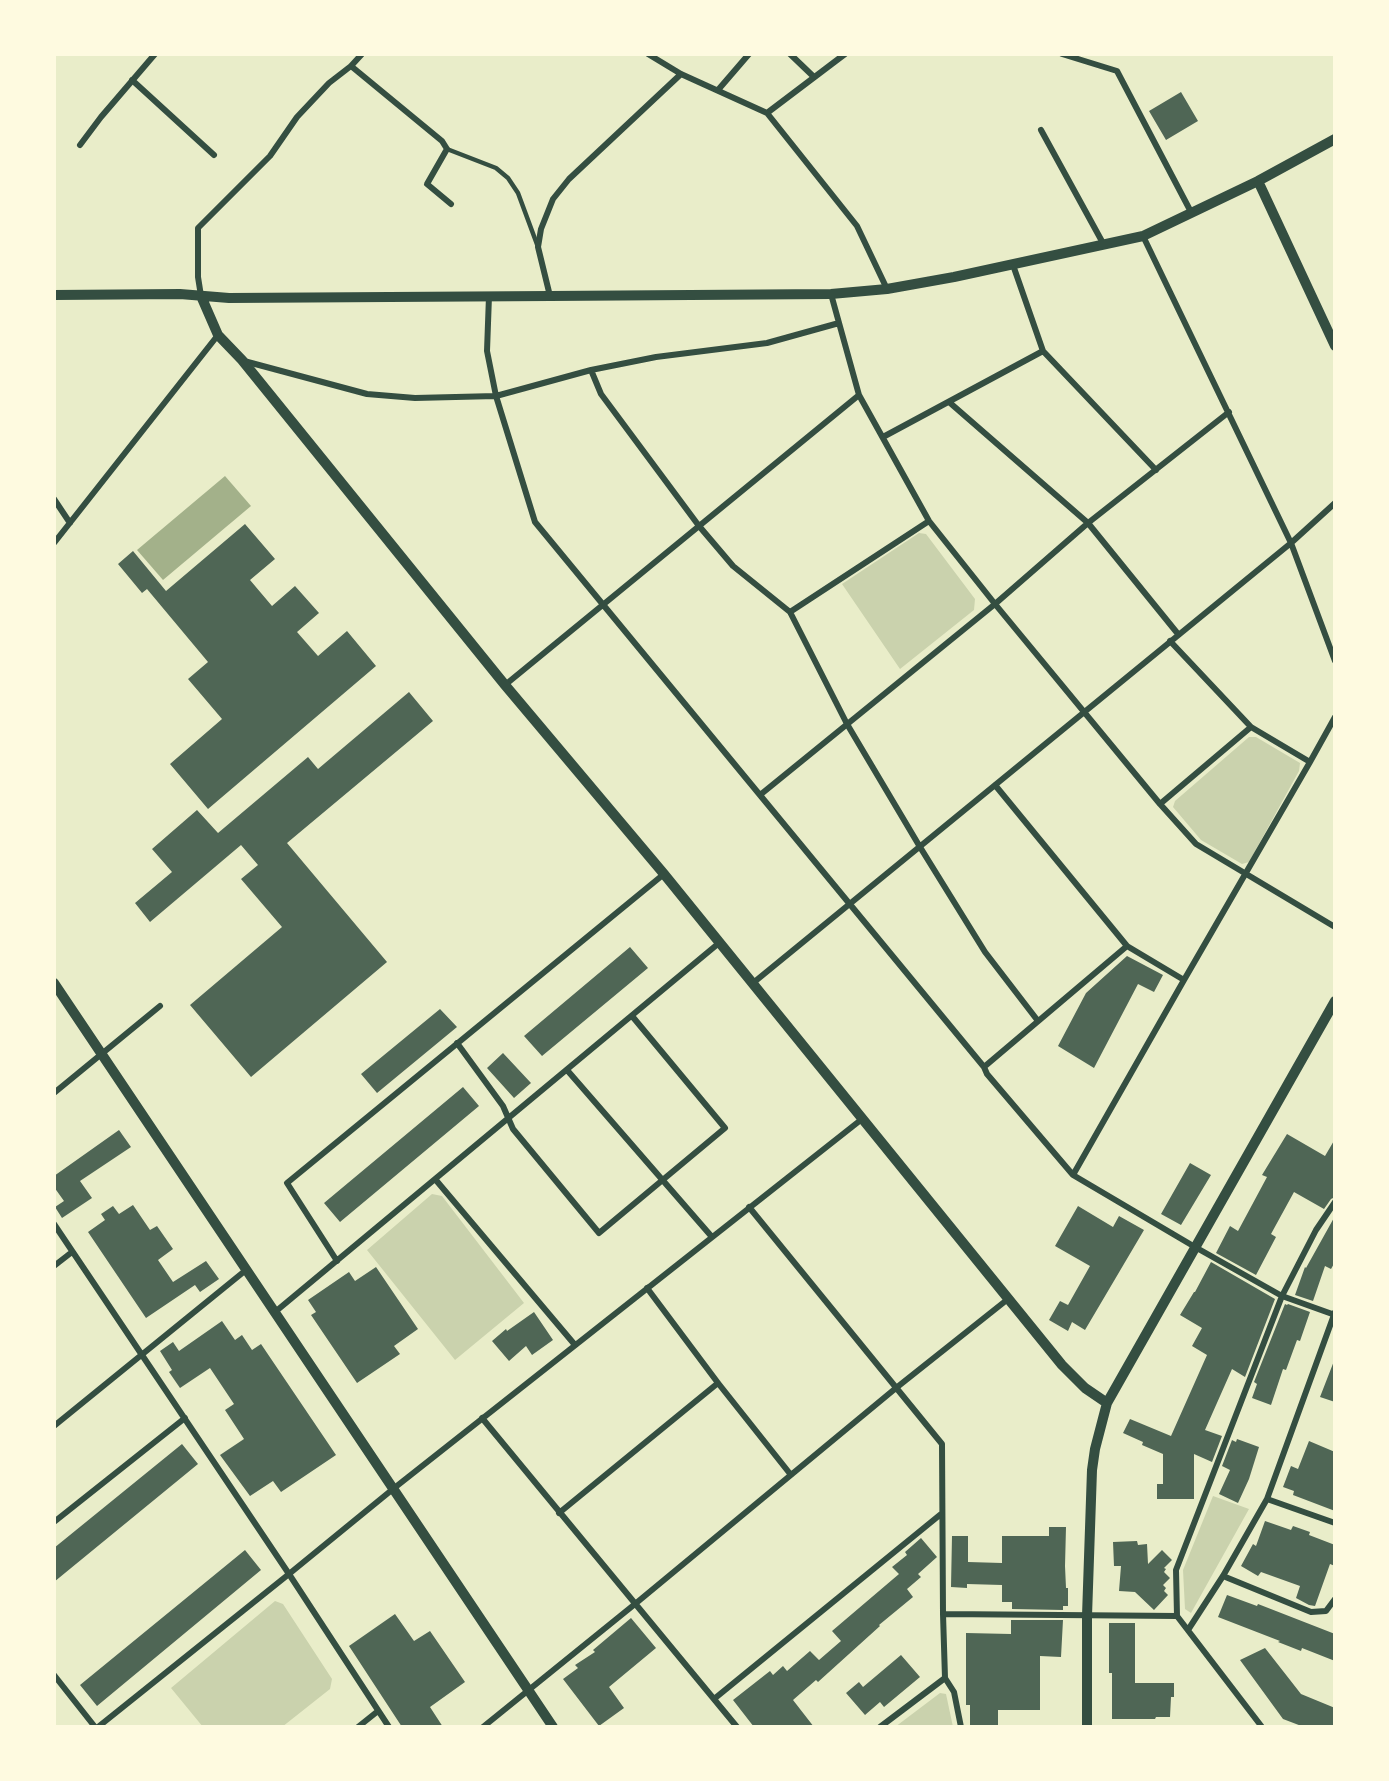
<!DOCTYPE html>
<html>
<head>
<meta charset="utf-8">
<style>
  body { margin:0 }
  #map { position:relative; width:1389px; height:1781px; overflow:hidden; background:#e9edc9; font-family:"Space Grotesk",sans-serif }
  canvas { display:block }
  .frame { position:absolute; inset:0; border:56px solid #fefae0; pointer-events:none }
</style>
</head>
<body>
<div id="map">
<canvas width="1389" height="1781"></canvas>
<div class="frame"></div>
</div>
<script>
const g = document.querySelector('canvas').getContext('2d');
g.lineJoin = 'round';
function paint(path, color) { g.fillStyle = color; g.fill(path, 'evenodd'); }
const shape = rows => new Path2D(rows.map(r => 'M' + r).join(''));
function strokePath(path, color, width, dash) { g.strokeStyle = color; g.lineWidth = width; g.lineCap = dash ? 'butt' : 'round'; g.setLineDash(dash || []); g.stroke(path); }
paint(shape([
  [919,533,926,534,975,599,974,610,900,669,842,584],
  [1249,737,1256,737,1300,763,1299,771,1249,862,1242,864,1201,840,1173,807,1175,801],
  [432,1194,442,1196,524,1303,455,1360,367,1250],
  [1213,1496,1249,1509,1191,1613,1185,1609,1183,1570],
  [275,1601,283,1604,332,1679,330,1689,282,1727,203,1727,171,1688],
  [940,1693,946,1694,953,1727,895,1727]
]), '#cad2ad');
paint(shape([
  [225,476,251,506,163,580,137,550]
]), '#a3b18a');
paint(shape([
  [1181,92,1198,121,1166,140,1149,111],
  [245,524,275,559,250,580,272,606,295,586,319,613,297,632,318,656,347,631,376,666,208,809,170,764,222,719,188,679,208,662,147,589,142,593,118,564,133,551,166,591],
  [409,692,433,721,287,843,387,962,251,1077,190,1005,282,927,241,879,258,865,241,845,150,922,135,903,172,872,152,849,197,810,218,833,308,757,318,769],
  [630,947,648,968,542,1056,524,1036],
  [1127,956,1163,975,1154,992,1138,984,1094,1068,1058,1046,1086,993],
  [440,1009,457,1027,377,1093,361,1074],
  [503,1053,531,1083,514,1098,487,1068],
  [463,1087,479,1106,340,1222,324,1203],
  [119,1130,131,1147,80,1181,92,1198,62,1218,55,1207,64,1201,54,1187,54,1176],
  [1287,1134,1325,1156,1335,1139,1335,1197,1331,1199,1324,1209,1294,1192,1271,1234,1276,1237,1256,1275,1216,1253,1230,1226,1238,1231,1267,1177,1262,1175],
  [1190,1163,1211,1175,1181,1225,1161,1214],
  [133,1205,150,1230,157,1226,173,1249,158,1260,173,1282,206,1261,219,1279,200,1292,195,1285,146,1318,88,1232,105,1220,101,1214,113,1206,119,1214],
  [1078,1206,1113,1227,1119,1216,1144,1230,1085,1330,1072,1322,1068,1331,1049,1320,1060,1301,1068,1305,1090,1266,1055,1246],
  [1335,1211,1335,1262,1331,1269,1325,1266,1313,1301,1295,1295,1305,1267,1306,1268,1335,1216,1333,1215],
  [1211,1262,1275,1299,1245,1377,1232,1369,1205,1430,1222,1436,1212,1462,1194,1454,1194,1499,1157,1499,1157,1484,1163,1484,1163,1454,1142,1445,1143,1442,1123,1433,1130,1419,1171,1436,1207,1355,1192,1346,1202,1328,1180,1315,1194,1292,1195,1292],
  [376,1267,418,1329,394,1346,400,1354,357,1383,311,1315,316,1312,308,1300,349,1272,355,1281],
  [1285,1304,1287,1305,1288,1304,1310,1312,1300,1341,1297,1340,1286,1370,1283,1369,1271,1405,1252,1398,1257,1384,1254,1382],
  [534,1312,553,1340,532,1355,526,1346,509,1361,492,1341,506,1329,507,1331],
  [222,1321,235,1340,242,1335,252,1350,261,1344,336,1455,281,1492,273,1481,250,1496,220,1455,244,1439,225,1410,234,1404,210,1368,180,1388,169,1372,172,1370,160,1351,173,1342,179,1351],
  [1334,1361,1335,1362,1335,1402,1320,1397],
  [1237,1439,1259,1447,1249,1479,1238,1503,1219,1494,1230,1470,1222,1466,1232,1440,1236,1442],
  [1309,1441,1335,1452,1335,1511,1293,1495,1294,1491,1283,1487,1291,1466,1298,1469],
  [182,1444,198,1464,54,1582,54,1548],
  [1265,1521,1291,1530,1293,1526,1310,1532,1309,1535,1335,1545,1335,1566,1330,1564,1315,1606,1309,1605,1296,1598,1300,1586,1261,1572,1258,1576,1241,1566,1253,1544,1256,1546],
  [1049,1527,1066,1527,1065,1566,1066,1588,1068,1588,1068,1606,1063,1606,1063,1610,1012,1609,1012,1602,1002,1602,1002,1585,967,1584,967,1588,951,1587,952,1536,968,1536,968,1562,1002,1563,1002,1536,1049,1536],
  [921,1538,937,1557,918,1574,921,1577,907,1589,913,1597,879,1625,880,1626,818,1682,816,1680,793,1700,814,1727,754,1727,733,1700,770,1671,773,1675,783,1666,787,1671,810,1651,819,1660,841,1641,832,1631,899,1574,892,1567,907,1555,905,1552],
  [1137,1541,1138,1545,1147,1544,1148,1564,1162,1550,1172,1560,1164,1568,1166,1569,1164,1572,1170,1578,1163,1585,1166,1588,1164,1591,1168,1595,1154,1610,1135,1592,1119,1591,1121,1566,1114,1566,1113,1542],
  [245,1550,261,1570,97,1706,80,1685],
  [1227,1595,1257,1606,1258,1604,1335,1634,1335,1661,1302,1648,1301,1651,1278,1642,1280,1641,1218,1617],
  [395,1614,414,1641,430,1631,465,1682,430,1707,443,1727,402,1727,349,1646],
  [631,1618,656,1648,609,1687,624,1708,599,1726,563,1679,578,1668,575,1665,595,1652,593,1650],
  [1011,1620,1063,1620,1061,1657,1040,1656,1040,1710,998,1710,998,1726,970,1726,970,1705,966,1705,966,1633,1011,1634],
  [1109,1623,1135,1623,1135,1683,1174,1683,1174,1697,1171,1697,1170,1717,1156,1717,1155,1719,1112,1719,1112,1673,1109,1673],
  [1265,1648,1301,1694,1335,1708,1335,1727,1304,1727,1283,1719,1240,1660],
  [901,1655,920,1677,884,1707,880,1702,865,1715,846,1693,859,1682,863,1687]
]), '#4f6655');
strokePath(shape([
  [447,149,496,168,508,178,518,193,538,247]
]), '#344e41', 4.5);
strokePath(shape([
  [648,54,681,74,767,113,857,226,887,289],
  [790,54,814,77],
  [1062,54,1117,71,1191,212],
  [351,66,442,141,447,149,427,184,451,204],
  [132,80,214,155],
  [718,90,749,54],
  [767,113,845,54],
  [1041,130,1104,245],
  [80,145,101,117,155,54],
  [1143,236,1291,543,1335,661],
  [1013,265,1043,351,1156,470],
  [831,294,859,395,929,521,995,604,1160,804,1196,844,1335,927],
  [201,296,198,277,198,228,270,156,297,117,329,83,351,66,362,54],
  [489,296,487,351,496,396,535,522,984,1067,987,1074,1073,1175,1195,1247,1282,1296,1335,1315],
  [550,296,538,247,541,229,553,199,569,179,681,74],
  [244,361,367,394,415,398,496,396,591,370,656,357,767,343,839,323],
  [591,370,601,394,699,526,733,566,790,612,847,724,920,847,985,952,1038,1021],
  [949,402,1088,523,1178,634],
  [883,437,1043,351],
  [54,499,70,523],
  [54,543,218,335],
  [790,612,929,521],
  [1170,641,1251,727,1310,762],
  [505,685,859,395],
  [995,785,1127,946,1184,980],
  [760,795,995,604,1088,523,1229,412],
  [1160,804,1251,727],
  [753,983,1291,543,1335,503],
  [457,1043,503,1106,513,1129,599,1233,725,1128,632,1016],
  [984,1067,1127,946],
  [567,1070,712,1237],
  [54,1093,160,1006],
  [1073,1175,1184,980,1310,762,1335,717],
  [435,1179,575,1345],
  [749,1207,942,1444,943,1614,945,1678,954,1692,961,1727],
  [54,1224,289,1574,389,1727],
  [337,1261,287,1183,664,874],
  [54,1266,72,1252],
  [647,1288,718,1383,791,1475],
  [275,1312,719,943],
  [482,1418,737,1727],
  [54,1426,246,1270],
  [1267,1499,1335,1523],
  [559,1513,718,1383],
  [54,1522,185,1418],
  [1223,1576,1311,1612,1326,1611,1335,1599],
  [943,1614,1177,1616,1262,1727],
  [1177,1616,1176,1570,1282,1296,1316,1230,1335,1202],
  [1188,1630,1223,1576,1267,1499,1335,1312],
  [54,1675,95,1727],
  [714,1699,941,1514],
  [98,1727,289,1574,393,1489,862,1119],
  [358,1727,378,1711],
  [483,1727,635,1604,896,1388,1008,1299],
  [880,1727,945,1678]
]), '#344e41', 6);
strokePath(shape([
  [1258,181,1335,346],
  [54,295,180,294,229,298,550,296,831,294,887,289,954,277,1143,236,1258,181,1335,139],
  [201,296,218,335,242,360,505,685,664,874,1062,1365,1085,1388,1107,1403],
  [54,983,553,1727],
  [1087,1727,1087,1616,1092,1470,1095,1449,1107,1403,1335,1001]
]), '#344e41', 10);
</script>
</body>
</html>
